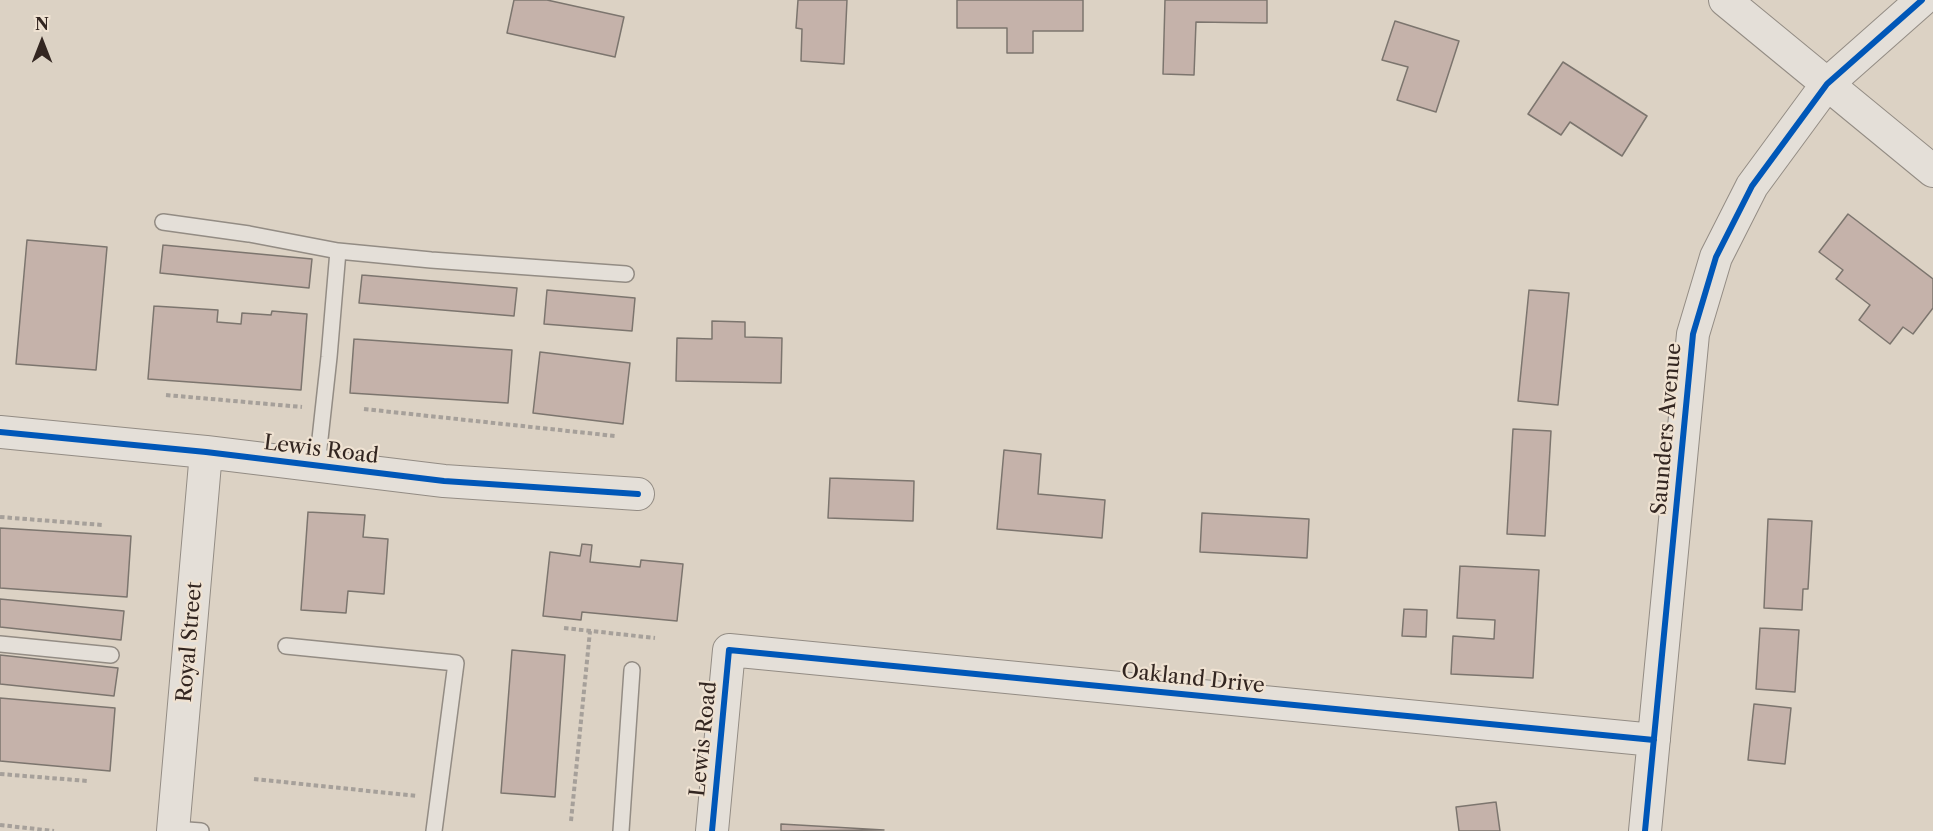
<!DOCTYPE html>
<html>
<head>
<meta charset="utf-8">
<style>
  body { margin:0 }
  #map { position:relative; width:1933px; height:831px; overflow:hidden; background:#dcd2c4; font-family:"Libre Caslon Text",serif }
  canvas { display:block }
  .north { position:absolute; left:12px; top:12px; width:60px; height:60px; -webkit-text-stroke:4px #efe2d2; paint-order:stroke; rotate:0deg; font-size:16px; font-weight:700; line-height:24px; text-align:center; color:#332621 }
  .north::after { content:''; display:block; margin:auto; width:21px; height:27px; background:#332621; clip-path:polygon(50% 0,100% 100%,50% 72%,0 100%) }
</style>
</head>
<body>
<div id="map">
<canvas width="1933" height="831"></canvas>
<div class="north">N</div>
</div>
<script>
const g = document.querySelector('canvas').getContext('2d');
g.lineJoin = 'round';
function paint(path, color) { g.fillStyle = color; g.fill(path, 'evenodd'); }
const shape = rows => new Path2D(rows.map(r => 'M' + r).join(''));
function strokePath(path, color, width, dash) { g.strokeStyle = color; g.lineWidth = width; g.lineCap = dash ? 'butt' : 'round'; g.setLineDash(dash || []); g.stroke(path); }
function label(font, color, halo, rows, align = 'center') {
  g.font = font + ' "Libre Caslon Text",serif'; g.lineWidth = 4.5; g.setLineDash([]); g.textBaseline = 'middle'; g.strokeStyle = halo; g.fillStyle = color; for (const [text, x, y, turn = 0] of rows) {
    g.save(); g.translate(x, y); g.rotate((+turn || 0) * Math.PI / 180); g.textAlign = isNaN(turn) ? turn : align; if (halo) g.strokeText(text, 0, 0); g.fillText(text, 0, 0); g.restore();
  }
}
const building = shape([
  [514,0,547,0,624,17,615,57,507,33,514,0],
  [798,0,847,0,844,64,801,61,802,29,796,28,798,0],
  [957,0,1083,0,1083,31,1033,31,1033,53,1007,53,1007,28,957,28,957,0],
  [1165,0,1267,0,1267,23,1196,22,1194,75,1163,74,1165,0],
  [1395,21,1459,41,1436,112,1397,100,1408,67,1382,60,1395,21],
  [1563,62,1647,116,1622,156,1570,122,1561,135,1528,114,1563,62],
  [1848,214,1933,279,1933,308,1913,334,1903,327,1890,344,1859,320,1870,305,1836,279,1843,270,1819,252,1848,214],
  [27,240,107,247,96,370,16,364,27,240],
  [163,245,312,259,309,288,160,273,163,245],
  [362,275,517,288,514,316,359,303,362,275],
  [547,290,635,298,632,331,544,324,547,290],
  [1529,290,1569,293,1558,405,1518,401,1529,290],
  [154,306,218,310,217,322,241,324,242,313,271,315,272,311,307,314,301,390,148,379,154,306],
  [712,321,745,322,745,337,782,338,781,383,676,381,677,338,712,339,712,321],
  [354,339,512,350,508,403,350,393,354,339],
  [540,352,630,363,623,424,533,413,540,352],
  [1513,429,1551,431,1545,536,1507,534,1513,429],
  [1004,450,1041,454,1038,494,1105,500,1102,538,997,529,1004,450],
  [830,478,914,481,913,521,828,518,830,478],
  [308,512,365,515,363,537,388,539,384,594,348,591,346,613,301,610,308,512],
  [1202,513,1309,519,1307,558,1200,552,1202,513],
  [1768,519,1812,521,1808,589,1803,589,1802,610,1764,608,1768,519],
  [0,528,131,536,127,597,0,588,0,528],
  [582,544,592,545,590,562,640,567,641,560,683,564,677,621,582,612,581,620,543,616,550,552,580,556,582,544],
  [1460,566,1539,570,1533,678,1451,674,1453,636,1494,639,1495,620,1457,618,1460,566],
  [0,599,124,611,121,640,0,627,0,599],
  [1404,609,1427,610,1426,637,1402,636,1404,609],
  [1760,628,1799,630,1795,692,1756,689,1760,628],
  [512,650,565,655,555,797,501,793,512,650],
  [0,655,118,668,114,696,0,684,0,655],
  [0,698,115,708,110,771,0,761,0,698],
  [1754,704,1791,708,1785,764,1748,760,1754,704],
  [1496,802,1500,831,1459,831,1456,807,1496,802],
  [781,824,884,830,781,831,781,824]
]);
paint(building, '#c5b2aa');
strokePath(building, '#7c756e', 1.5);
const lane = shape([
  [163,222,249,234,338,251],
  [317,466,329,357,338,251,431,260,626,274],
  [0,644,111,655],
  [286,646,456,663,434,831],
  [174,829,201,831],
  [621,831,632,670]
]);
const street = shape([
  [1725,0,1933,171],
  [0,432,206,452,444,481,638,494],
  [173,831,206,452],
  [712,831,729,650,1654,740],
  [1645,831,1693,334,1716,257,1752,186,1827,84,1922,0]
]);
strokePath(lane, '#938c84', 18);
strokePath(street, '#938c84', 34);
strokePath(shape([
  [166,395,302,407],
  [364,409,615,436],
  [0,517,103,525],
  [564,628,655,638],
  [0,774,88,781],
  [254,779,417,796],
  [571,821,590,631],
  [0,825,54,831]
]), '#a6a09a', 4, [4.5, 3]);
strokePath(lane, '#e4dfd8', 15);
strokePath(street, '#e4dfd8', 32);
strokePath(shape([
  [0,432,206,452,444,481,638,494],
  [712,831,729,650,1654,740],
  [1645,831,1693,334,1716,257,1752,186,1827,84,1922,0]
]), '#0057b8', 6);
label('21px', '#332621', '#efe2d2', [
  ["Saunders Avenue",1667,429,-85],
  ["Lewis Road",321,450,7],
  ["Royal Street",190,642,-85],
  ["Oakland Drive",1193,679,6],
  ["Lewis Road",704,739,-84]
]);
</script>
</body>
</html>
